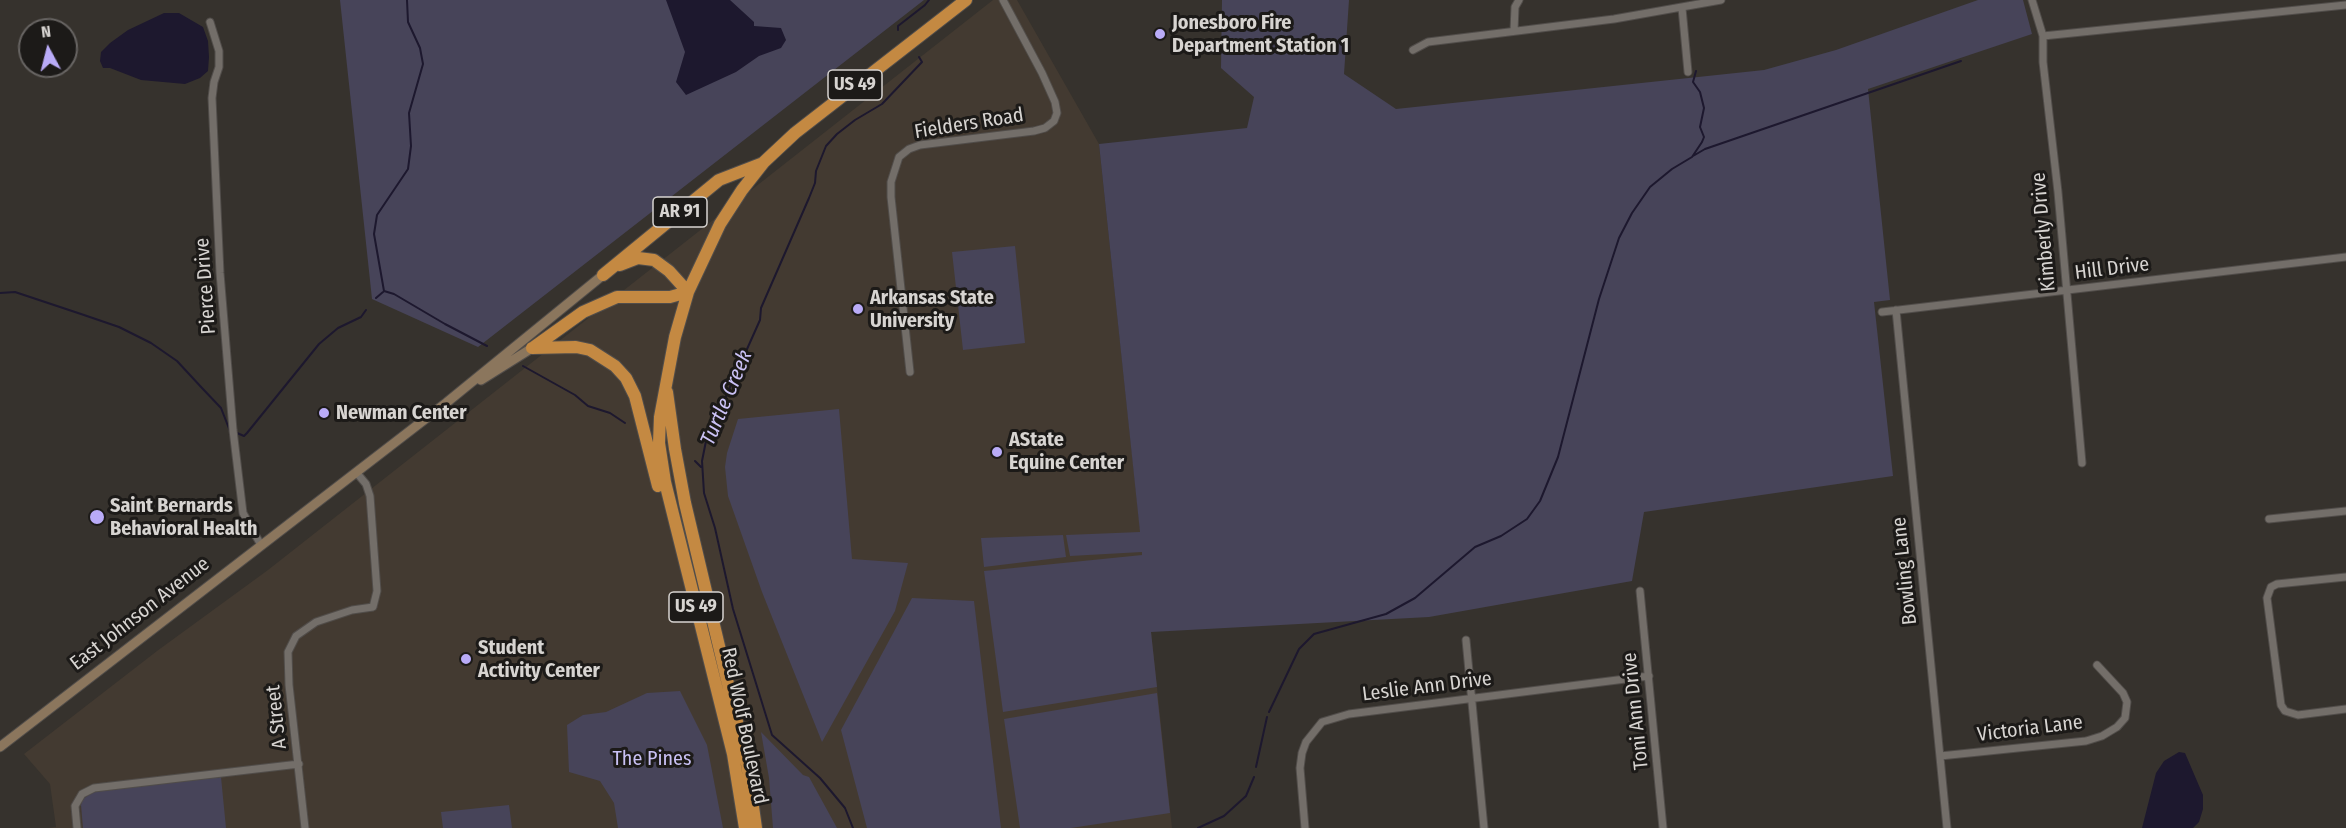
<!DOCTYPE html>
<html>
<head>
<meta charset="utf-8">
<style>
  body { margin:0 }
  #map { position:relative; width:2346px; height:828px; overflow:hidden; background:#36322d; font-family:"Fira Sans Condensed",sans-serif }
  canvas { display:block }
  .north { position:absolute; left:18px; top:18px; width:60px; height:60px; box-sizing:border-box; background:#1c1a18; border:2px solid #676462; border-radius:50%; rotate:353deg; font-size:16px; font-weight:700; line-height:24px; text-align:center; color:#d7d4d1 }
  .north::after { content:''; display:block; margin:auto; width:21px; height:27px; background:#b9abf7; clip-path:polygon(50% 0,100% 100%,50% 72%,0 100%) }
</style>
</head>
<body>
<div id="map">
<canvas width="2346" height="828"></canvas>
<div class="north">N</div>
</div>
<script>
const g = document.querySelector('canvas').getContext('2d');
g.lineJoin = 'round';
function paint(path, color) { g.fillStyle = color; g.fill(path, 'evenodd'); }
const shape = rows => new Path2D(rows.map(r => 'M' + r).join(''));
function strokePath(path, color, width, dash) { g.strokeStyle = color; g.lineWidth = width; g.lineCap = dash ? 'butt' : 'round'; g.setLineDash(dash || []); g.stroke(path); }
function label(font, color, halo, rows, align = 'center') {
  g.font = font + ' "Fira Sans Condensed",sans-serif'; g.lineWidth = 6; g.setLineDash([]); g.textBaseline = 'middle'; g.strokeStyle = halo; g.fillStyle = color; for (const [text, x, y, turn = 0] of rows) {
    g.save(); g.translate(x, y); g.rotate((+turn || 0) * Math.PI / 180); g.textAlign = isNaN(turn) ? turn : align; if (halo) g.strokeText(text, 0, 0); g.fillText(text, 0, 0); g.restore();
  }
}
paint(shape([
  [993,0,1017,0,1099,144,1172,828,48,828,56,827,50,784,24,754,157,651,268,570]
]), '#433a31');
paint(shape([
  [340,0,924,0,478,347,372,299],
  [1222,0,1349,0,1344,74,1396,109,1764,70,1836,50,1978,0,2023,0,2032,34,1868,89,1890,300,1874,302,1893,476,1644,512,1632,581,1429,617,1151,632,1157,687,1003,712,984,571,1142,555,1142,552,1070,556,1066,535,1140,532,1099,144,1247,128,1254,97,1221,68],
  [1015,246,1025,343,963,350,952,252],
  [839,409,852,559,908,563,895,611,822,742,762,592,728,496,725,467,727,453,738,419],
  [1063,535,1066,557,984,567,981,538],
  [912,598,974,601,1001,828,867,828,841,730],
  [680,691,707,745,723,828,618,828,614,803,600,781,569,772,567,725,583,715,606,712,647,693],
  [1157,693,1170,813,1071,828,1020,828,1004,719],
  [761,732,803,775,809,777,837,828,773,828,769,778],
  [221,777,226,828,83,828,81,805,83,799,93,792],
  [509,805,512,828,443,828,441,812]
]), '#474459');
paint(shape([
  [666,0,730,0,754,22,754,26,781,28,786,40,781,48,759,56,736,72,686,95,676,82,685,52],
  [164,13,179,13,203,27,208,41,209,57,208,71,200,78,185,84,141,80,110,68,103,68,100,61,101,52,110,43,128,30],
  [2179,752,2185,753,2203,795,2203,809,2199,822,2193,828,2142,828,2156,773,2164,761]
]), '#1d182e');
strokePath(shape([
  [407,0,408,22,420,48,423,64,409,113,411,146,408,169,377,215,374,234,384,291,394,294,445,324,487,346],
  [898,30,898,26,925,5,929,0],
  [1693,156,1705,149,1961,61],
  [0,293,15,292,81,314,119,327,151,343,177,361,202,388,221,408,230,431],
  [376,298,383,292],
  [523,366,575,395,588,406,610,413,625,423],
  [237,433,244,436,247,433,319,344,338,328,361,317,366,310],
  [695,461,701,467],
  [1269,712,1299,649,1314,634,1386,614,1415,598,1475,547,1501,536,1527,519,1540,501,1558,457,1599,299,1619,238,1632,213,1650,187,1672,169,1692,157,1702,142,1704,137,1700,127,1704,108,1700,92,1693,82,1696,71],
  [1256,767,1267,717],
  [853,828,845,808,820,778,772,735,733,609,715,528,704,493,702,461,706,441,760,320,761,308,809,198,815,183,816,171,826,146,837,134,855,120,882,104,922,62,919,57],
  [1198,828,1224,816,1246,796,1254,777]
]), '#1d182e', 2);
const street = shape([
  [2032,0,2043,36,2043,62,2058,192,2082,463],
  [1682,8,1688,72],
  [210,22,219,51,219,67,214,82,212,98,220,273,233,430,243,513,261,545],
  [1514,31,1515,7,1519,0],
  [2043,36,2346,5],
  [1413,50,1428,42,1614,19,1721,0],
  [1896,310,1947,828],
  [1882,312,2346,257],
  [910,372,891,197,891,182,899,157,909,149,920,145,1034,131,1045,128,1054,121,1057,113,1055,102,1042,73,1003,0],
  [2269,519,2346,511],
  [2346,577,2277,584,2271,587,2267,598,2281,705,2285,711,2298,715,2346,709],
  [1640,591,1663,828],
  [1466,640,1484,828],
  [1940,756,2086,741,2102,736,2117,727,2125,718,2127,702,2123,693,2097,665],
  [77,828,75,806,82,794,94,788,299,764],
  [305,828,289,685,288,652,296,636,316,622,352,610,373,607,377,591,370,496,366,484,356,472],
  [1305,828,1300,768,1302,753,1306,742,1322,722,1349,714,1649,676]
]);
const secondary = shape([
  [481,380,532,348],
  [0,747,446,403,603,275]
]);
const highway = shape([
  [620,265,638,258,654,260,669,271,688,292],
  [603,275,719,180,763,163],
  [534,347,583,312,617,297,670,297,688,292],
  [532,348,576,347,590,350,615,366,626,378,635,396,658,486],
  [667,392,675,449,685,503,747,764,756,828],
  [745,828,733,754,665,482,659,443,660,417,675,337,688,292,720,224,742,190,764,162,795,133,966,0]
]);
strokePath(street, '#514d4a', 9);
strokePath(secondary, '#514d4a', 11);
strokePath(highway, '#514d4a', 14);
strokePath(street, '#736e69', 7);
strokePath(secondary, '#8b765d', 9);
strokePath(highway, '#c48942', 12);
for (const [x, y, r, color] of [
  [1160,34,6,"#b9abf7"],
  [858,309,6,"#b9abf7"],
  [324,413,6,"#b9abf7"],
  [997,452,6,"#b9abf7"],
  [97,517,8,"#b9abf7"],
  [466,659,6,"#b9abf7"]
]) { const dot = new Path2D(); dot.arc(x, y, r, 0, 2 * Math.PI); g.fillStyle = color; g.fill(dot); strokePath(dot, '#1c1a18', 2); }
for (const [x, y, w] of [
  [855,85,54],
  [680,212,54],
  [696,607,54]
]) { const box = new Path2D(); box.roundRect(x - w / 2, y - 15, w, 30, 4.5); g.fillStyle = '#1c1a18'; g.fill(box); strokePath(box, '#d7d4d1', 1.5); }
label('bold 18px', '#d7d4d1', null, [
  ["US 49",855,85],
  ["AR 91",680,212],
  ["US 49",696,607]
]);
label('bold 20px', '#d7d4d1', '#1c1a18', [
  ["Jonesboro Fire",1172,23],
  ["Department Station 1",1172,46],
  ["Arkansas State",870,298],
  ["University",870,321],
  ["Newman Center",336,413],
  ["AState",1009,440],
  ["Equine Center",1009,463],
  ["Saint Bernards",110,506],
  ["Behavioral Health",110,529],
  ["Student",478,648],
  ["Activity Center",478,671]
], 'left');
label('20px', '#d7d4d1', '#1c1a18', [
  ["Fielders Road",969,124,-9],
  ["Kimberly Drive",2044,232,-95],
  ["Hill Drive",2112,269,-7],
  ["Pierce Drive",206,286,-94],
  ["Bowling Lane",1905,571,-96],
  ["East Johnson Avenue",140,614,-38],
  ["Leslie Ann Drive",1427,687,-7],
  ["Toni Ann Drive",1636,711,-96],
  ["A Street",277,717,-96],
  ["Red Wolf Boulevard",744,726,78],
  ["Victoria Lane",2030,729,-7]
]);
label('20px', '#c9c1f4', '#1c1a18', [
  ["The Pines",652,759]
]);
label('italic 21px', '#cbc2f6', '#1c1a18', [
  ["Turtle Creek",727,398,-67]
]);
</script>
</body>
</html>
